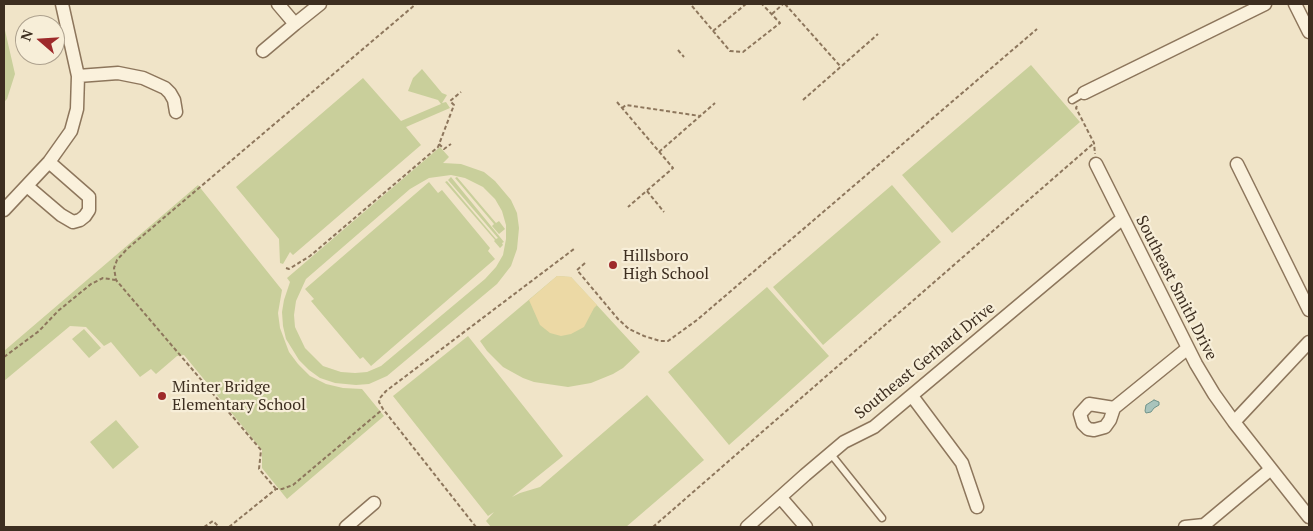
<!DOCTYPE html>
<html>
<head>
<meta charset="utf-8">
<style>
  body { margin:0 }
  #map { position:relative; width:1313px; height:531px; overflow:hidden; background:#f0e4c8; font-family:"PT Serif",serif }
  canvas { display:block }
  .frame { position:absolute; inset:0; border:5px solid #3d2e20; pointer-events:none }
  .north { position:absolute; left:15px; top:15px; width:50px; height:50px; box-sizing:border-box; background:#f7eed8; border:1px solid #ada18e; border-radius:50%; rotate:289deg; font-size:14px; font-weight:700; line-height:20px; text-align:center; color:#3d2e20 }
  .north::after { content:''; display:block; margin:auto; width:18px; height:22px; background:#9e2a2b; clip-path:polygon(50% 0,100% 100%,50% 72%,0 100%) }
</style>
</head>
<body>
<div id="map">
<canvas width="1313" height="531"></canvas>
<div class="frame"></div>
<div class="north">N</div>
</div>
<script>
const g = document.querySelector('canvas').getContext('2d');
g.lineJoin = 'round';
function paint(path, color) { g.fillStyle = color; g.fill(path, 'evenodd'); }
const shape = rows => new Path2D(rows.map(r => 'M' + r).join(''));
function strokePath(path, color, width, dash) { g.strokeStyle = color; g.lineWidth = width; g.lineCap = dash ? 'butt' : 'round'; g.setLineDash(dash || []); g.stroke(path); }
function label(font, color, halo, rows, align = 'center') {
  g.font = font + ' "PT Serif",serif'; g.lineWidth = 4.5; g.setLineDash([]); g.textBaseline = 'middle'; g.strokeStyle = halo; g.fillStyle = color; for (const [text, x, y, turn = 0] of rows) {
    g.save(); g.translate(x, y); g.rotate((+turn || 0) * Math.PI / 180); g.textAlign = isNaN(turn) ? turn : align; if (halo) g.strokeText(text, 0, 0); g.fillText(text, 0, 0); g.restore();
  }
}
paint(shape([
  [4,26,15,74,7,99,4,102],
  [1031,65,1080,122,952,233,902,175],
  [422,69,442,93,447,95,442,103,446,102,450,108,406,127,421,145,293,255,290,252,283,264,280,263,279,239,236,187,363,78,401,121,441,104,438,100,408,91,413,78],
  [440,147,449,157,443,163,461,164,484,172,495,181,511,200,517,213,519,228,517,249,511,266,497,284,387,376,369,384,356,385,335,383,320,378,309,370,299,360,286,339,283,326,282,312,284,300,290,282,287,278],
  [451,175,465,178,483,187,495,199,502,211,506,225,506,239,503,255,496,267,485,279,381,366,367,372,355,373,341,372,323,366,305,348,295,327,294,315,296,301,306,279,410,189,429,178],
  [451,177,504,242,502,243,503,245,500,248,494,241,495,240,445,182,447,181,496,239,498,238,448,180],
  [457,177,496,223,499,221,505,229,499,234,492,226,494,224,455,178],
  [429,182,438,193,442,190,490,248,488,251,495,259,371,366,363,357,360,359,311,301,314,299,305,289],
  [198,185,282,290,278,313,280,328,289,352,298,364,310,376,326,384,343,388,362,389,384,416,287,499,262,468,262,450,184,355,177,356,156,374,151,369,140,377,111,342,104,346,86,327,70,326,4,381,4,351],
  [892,185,941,242,823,345,773,287],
  [557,276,571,277,640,352,623,368,613,374,591,383,568,387,534,382,523,378,503,367,487,351,480,341],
  [767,287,829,356,729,445,668,372],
  [84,329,101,348,89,358,72,339],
  [468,336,563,456,512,497,520,493,540,487,647,395,704,460,626,527,491,527,486,521,494,512,488,516,393,396],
  [116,420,139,447,113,469,90,442]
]), '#c9cf9b');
paint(shape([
  [557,276,571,277,597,305,594,308,584,327,571,334,561,336,550,333,540,325,529,300]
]), '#ecd9a5');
const water = shape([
  [1154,400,1159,402,1159,405,1154,408,1151,412,1146,413,1145,411,1146,405,1154,400]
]);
paint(water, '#a9c4bc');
strokePath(water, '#6f938a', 1);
const lane = shape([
  [1072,100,1084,93],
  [830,453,882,518]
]);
const street = shape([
  [278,4,295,24,320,4],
  [1295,4,1309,32],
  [263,51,295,24],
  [78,76,118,73,143,78,165,88,170,93,174,100,176,112],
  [1084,93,1265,4],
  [1096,164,1196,364,1214,394,1234,422],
  [1237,164,1309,310],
  [27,186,61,215,73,222,80,220,85,216,89,210,89,197,49,162],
  [4,210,49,162,71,131,77,109,78,76,62,4],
  [1309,342,1234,422,1309,517],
  [912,396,962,463,977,507],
  [1114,408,1089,404,1080,414,1083,424,1088,429,1094,430,1105,427,1110,420,1114,408,1188,348],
  [781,498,806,527],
  [346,527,374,503],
  [747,527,805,475,844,442,874,427,1123,218],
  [1185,527,1204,525,1271,469]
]);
strokePath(lane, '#8d765c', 9);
strokePath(street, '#8d765c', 15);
strokePath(shape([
  [785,4,841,67],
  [692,6,730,51,743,52,780,23,762,4],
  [772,14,783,4],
  [713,31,746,4],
  [678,50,684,57],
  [803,100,878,34],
  [617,102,673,168,628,207],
  [1077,106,1076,108,1094,143,1095,154],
  [622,108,626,105,700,116],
  [439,144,444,149,451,144],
  [659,152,715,103],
  [647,191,664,212],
  [585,263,577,270,618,319,629,329,644,336,660,341,668,341,697,320,1037,29],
  [286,268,289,269,310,256,438,147,454,105,450,101,461,92],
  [4,357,39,331,58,311,91,284,103,278,115,280],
  [276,489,259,469,261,450,116,280,114,268,117,260,127,249,416,4],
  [204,527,213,521,219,527],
  [229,527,276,489,282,489,293,485,383,409],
  [476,527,383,409,379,402,380,398,386,391,574,249],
  [653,527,1094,143]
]), '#8d765c', 2, [4, 2.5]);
strokePath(lane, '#faf1dc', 6);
strokePath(street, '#faf1dc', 12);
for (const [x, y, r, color] of [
  [613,265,5,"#9e2a2b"],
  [162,396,5,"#9e2a2b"]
]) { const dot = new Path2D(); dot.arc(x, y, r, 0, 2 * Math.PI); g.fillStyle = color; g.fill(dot); strokePath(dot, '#f7eed8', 2); }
label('16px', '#3d2e20', '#f7eed8', [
  ["Hillsboro",623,256],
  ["High School",623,274],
  ["Minter Bridge",172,387],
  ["Elementary School",172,405]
], 'left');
label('16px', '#3d2e20', '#f7eed8', [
  ["Southeast Smith Drive",1176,288,63],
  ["Southeast Gerhard Drive",925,361,-39]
]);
</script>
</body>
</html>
